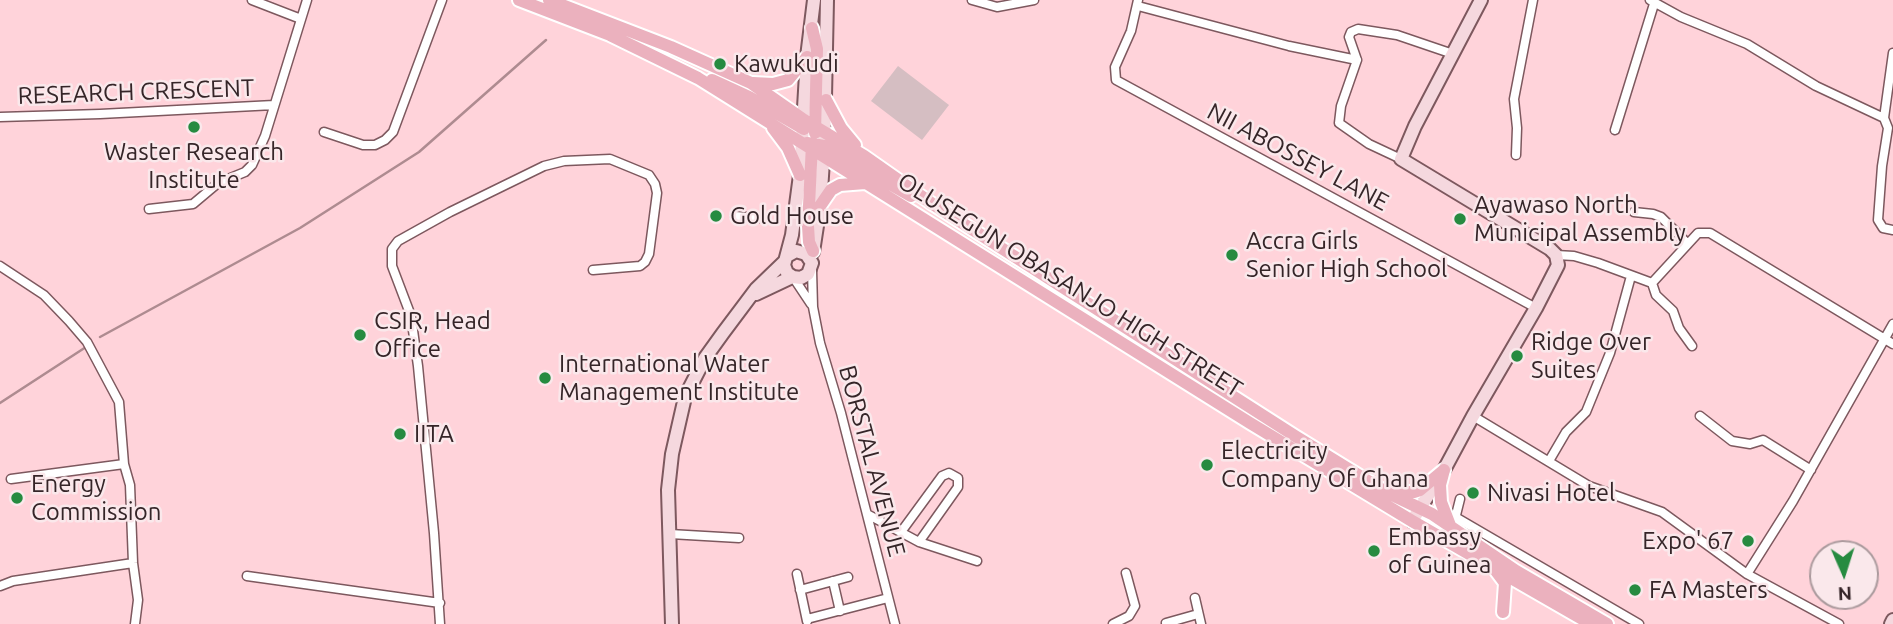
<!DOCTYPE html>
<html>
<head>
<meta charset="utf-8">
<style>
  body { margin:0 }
  #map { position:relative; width:1893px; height:624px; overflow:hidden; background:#ffd3da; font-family:Ubuntu,sans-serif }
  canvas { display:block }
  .north { position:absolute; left:1809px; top:540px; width:70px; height:70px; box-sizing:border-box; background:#fae8eb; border:2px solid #ab9a9d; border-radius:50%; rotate:177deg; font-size:19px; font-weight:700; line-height:28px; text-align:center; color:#352528 }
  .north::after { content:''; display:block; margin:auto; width:24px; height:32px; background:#268b40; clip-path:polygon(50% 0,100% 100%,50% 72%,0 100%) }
</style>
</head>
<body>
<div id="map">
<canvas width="1893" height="624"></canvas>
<div class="north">N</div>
</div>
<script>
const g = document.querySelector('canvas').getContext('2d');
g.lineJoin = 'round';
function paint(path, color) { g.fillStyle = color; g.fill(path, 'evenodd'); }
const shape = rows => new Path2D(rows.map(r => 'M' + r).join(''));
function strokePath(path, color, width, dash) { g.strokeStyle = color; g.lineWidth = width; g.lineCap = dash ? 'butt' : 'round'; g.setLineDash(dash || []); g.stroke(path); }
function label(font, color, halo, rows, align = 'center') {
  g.font = font + ' Ubuntu,sans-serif'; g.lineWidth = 5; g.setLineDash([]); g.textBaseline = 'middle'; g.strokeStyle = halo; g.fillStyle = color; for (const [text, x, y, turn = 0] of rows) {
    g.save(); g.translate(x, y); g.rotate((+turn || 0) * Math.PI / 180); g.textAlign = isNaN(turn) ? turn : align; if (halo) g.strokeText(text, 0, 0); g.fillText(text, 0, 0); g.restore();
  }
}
paint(shape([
  [898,66,949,105,922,140,871,101]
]), '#d5bec2');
strokePath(shape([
  [100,337,300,228,419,152,546,40],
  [0,403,86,347]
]), '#ae8b90', 2.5);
const street = shape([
  [252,0,301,19],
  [972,0,997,7,1034,0],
  [1138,0,1131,31,1115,67,1116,80,1536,308],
  [1650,0,1681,17,1747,44,1816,86,1884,118,1888,128,1882,166,1878,220,1883,228,1893,230],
  [1138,6,1289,46,1357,60],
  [1357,60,1341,106,1339,123,1369,144,1401,159],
  [1357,60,1349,37,1351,32,1358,29,1397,35,1453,54],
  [0,117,100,114,274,105],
  [1884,118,1893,53],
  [1615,130,1654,4],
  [324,132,363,145,375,145,385,140,393,132,442,0],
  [1516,155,1517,128,1514,99,1533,0],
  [149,209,193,204,218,183,245,172,252,165,265,136,307,0],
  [1634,212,1653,214,1661,217,1688,244],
  [735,216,759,218],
  [1556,255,1574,256,1598,263,1652,283,1698,233,1710,233,1893,344],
  [0,266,44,295,69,321,87,342,119,402,124,464,130,485,133,563,138,600,135,624],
  [812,270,813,307,820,343,841,413,895,624],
  [793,277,811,304],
  [1652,283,1656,295,1673,311,1679,328,1692,346],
  [1473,416,1589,486,1662,512,1747,574,1839,624],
  [1700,416,1732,441,1750,444,1763,440,1811,470],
  [1549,461,1566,432,1586,412,1610,353,1631,276],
  [11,479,124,464],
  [1460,499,1456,515,1457,518,1639,624],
  [867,514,919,542,977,561],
  [901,532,942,476,949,473,958,478,958,487,919,542],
  [670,534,739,538],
  [797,574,807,621],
  [1747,574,1793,501,1893,324],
  [247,576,440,603],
  [833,581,840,611],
  [0,586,13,581,133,563],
  [800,590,848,577],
  [1195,598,1201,624],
  [807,619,888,598],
  [1166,623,1198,614],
  [440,624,434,533,418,366,411,316,392,266,392,249,398,241,450,212,544,166,564,161,610,159,649,175,655,184,657,193,649,254,645,262,640,266,593,270],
  [1113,624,1129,616,1135,606,1126,573]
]);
const secondary = shape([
  [813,252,820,206,824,146,827,0],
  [787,256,796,251,806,254,812,263,808,274,801,278,793,277,787,273,784,265,792,235,800,175,807,57,814,0],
  [756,294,792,277],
  [1412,521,1444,470,1473,416,1536,308,1558,265,1556,255,1550,249,1401,159,1415,126,1481,0],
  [672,624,668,490,672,454,685,397,705,358,723,333,756,289,784,262],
  [1891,624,1893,620]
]);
const primary = shape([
  [519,0,610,35,698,78,1250,423,1412,521,1591,624],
  [549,0,671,47,751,83,804,120,864,156,931,203,1295,436,1386,492,1432,514,1516,571,1607,624],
  [812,28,817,49,815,133],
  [712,80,749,97,804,129],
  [753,83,773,84,788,80,807,57],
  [826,100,841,128,855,145],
  [773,128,788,148,800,175],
  [807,143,824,146,911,196],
  [812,144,808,226,809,242,813,251],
  [820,206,831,190,840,185,865,183],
  [1444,470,1440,485,1441,502,1451,528],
  [1393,492,1414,492,1420,490,1444,470],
  [1496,571,1505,583,1503,612]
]);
strokePath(street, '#7d585e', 11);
strokePath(secondary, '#7d585e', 16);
strokePath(primary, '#fff', 16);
strokePath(street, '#fff', 8);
strokePath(secondary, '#f5d8de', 12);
strokePath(primary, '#ebb1be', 12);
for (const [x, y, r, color] of [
  [720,64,7,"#268b40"],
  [194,127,7,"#268b40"],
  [716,216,7,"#268b40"],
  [1460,219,7,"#268b40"],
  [1232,255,7,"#268b40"],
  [360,335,7,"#268b40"],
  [1517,356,7,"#268b40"],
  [545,378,7,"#268b40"],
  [400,434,7,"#268b40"],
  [1207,465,7,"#268b40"],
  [1473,493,7,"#268b40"],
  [17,498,7,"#268b40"],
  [1748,541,7,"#268b40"],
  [1374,551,7,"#268b40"],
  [1635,590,7,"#268b40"]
]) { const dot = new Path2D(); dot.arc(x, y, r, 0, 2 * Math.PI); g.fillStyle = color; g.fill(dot); strokePath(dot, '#fae8eb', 2.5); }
label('24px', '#352528', '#fae8eb', [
  ["Kawukudi",734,64],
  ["Waster Research",194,152,"center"],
  ["Institute",194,180,"center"],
  ["Ayawaso North",1474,205],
  ["Municipal Assembly",1474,233],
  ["Gold House",730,216],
  ["Accra Girls",1246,241],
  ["Senior High School",1246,269],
  ["CSIR, Head",374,321],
  ["Office",374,349],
  ["Ridge Over",1531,342],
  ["Suites",1531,370],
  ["International Water",559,364],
  ["Management Institute",559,392],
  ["IITA",414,434],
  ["Electricity",1221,451],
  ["Company Of Ghana",1221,479],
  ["Energy",31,484],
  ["Commission",31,512],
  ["Nivasi Hotel",1487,493],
  ["Embassy",1388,537],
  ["of Guinea",1388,565],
  ["Expo' 67",1734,541,"right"],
  ["FA Masters",1649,590]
], 'left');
label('24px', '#352528', '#fae8eb', [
  ["RESEARCH CRESCENT",136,92,-2],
  ["NII ABOSSEY LANE",1298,157,28],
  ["OLUSEGUN OBASANJO HIGH STREET",1070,285,32],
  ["BORSTAL AVENUE",872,461,75]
]);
</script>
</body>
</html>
